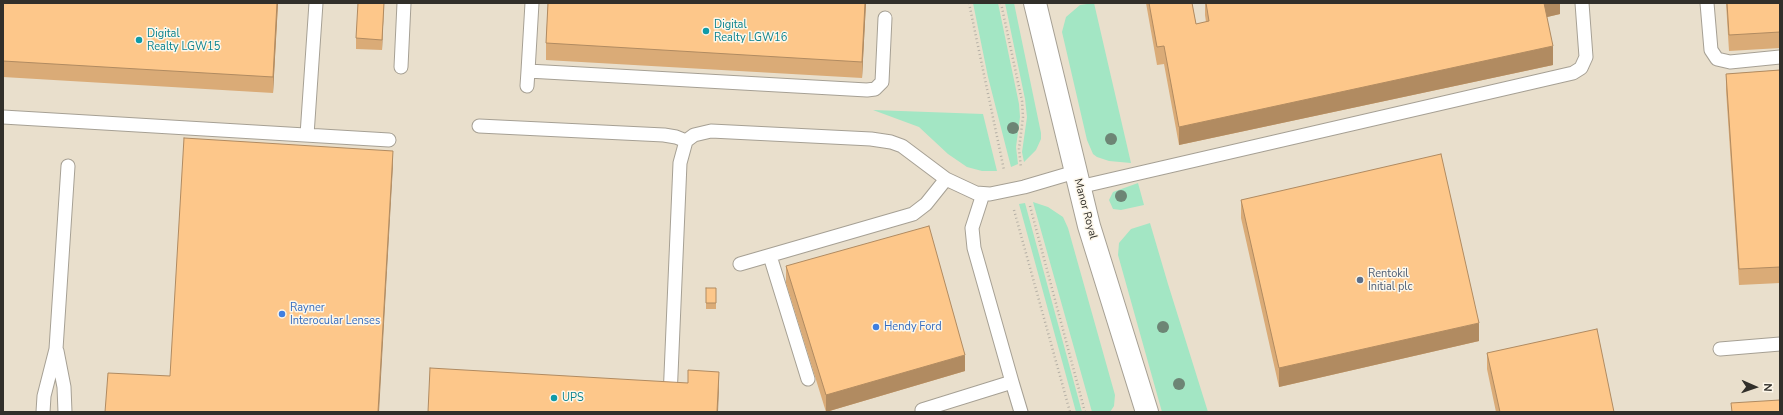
<!DOCTYPE html>
<html>
<head>
<meta charset="utf-8">
<style>
  body { margin:0 }
  #map { position:relative; width:1783px; height:415px; overflow:hidden; background:#f0e9dd; font-family:"Nunito Sans",sans-serif }
  canvas { display:block }
  .frame { position:absolute; inset:0; border:4px solid #312f2a; pointer-events:none }
  .north { position:absolute; left:1735px; top:367px; width:40px; height:40px; -webkit-text-stroke:3px #fdf7ea; paint-order:stroke; rotate:92deg; font-size:11px; font-weight:700; line-height:16px; text-align:center; color:#312f2a }
  .north::after { content:''; display:block; margin:auto; width:14px; height:18px; background:#312f2a; clip-path:polygon(50% 0,100% 100%,50% 72%,0 100%) }
</style>
</head>
<body>
<div id="map">
<canvas width="1783" height="415"></canvas>
<div class="frame"></div>
<div class="north">N</div>
</div>
<script>
const g = document.querySelector('canvas').getContext('2d');
g.lineJoin = 'round';
function paint(path, color) { g.fillStyle = color; g.fill(path, 'evenodd'); }
const shape = rows => new Path2D(rows.map(r => 'M' + r).join(''));
function strokePath(path, color, width, dash) { g.strokeStyle = color; g.lineWidth = width; g.lineCap = dash ? 'butt' : 'round'; g.setLineDash(dash || []); g.stroke(path); }
function label(font, color, halo, rows, align = 'center') {
  g.font = font + ' "Nunito Sans",sans-serif'; g.lineWidth = 3; g.setLineDash([]); g.textBaseline = 'middle'; g.strokeStyle = halo; g.fillStyle = color; for (const [text, x, y, turn = 0] of rows) {
    g.save(); g.translate(x, y); g.rotate((+turn || 0) * Math.PI / 180); g.textAlign = isNaN(turn) ? turn : align; if (halo) g.strokeText(text, 0, 0); g.fillText(text, 0, 0); g.restore();
  }
}
paint(shape([
  [3,3,1780,3,1780,412,3,412]
]), '#e9dfcc');
paint(shape([
  [973,3,998,3,1019,104,1020,117,1016,147,1018,164,1011,167,988,77],
  [1005,3,1014,3,1041,133,1041,139,1036,150,1024,162,1022,152,1027,117,1025,99],
  [1094,3,1131,163,1109,161,1097,157,1093,154,1087,140,1062,32,1066,17,1080,5],
  [873,110,983,114,997,171,982,171,967,167,948,154,919,127],
  [1138,183,1144,205,1121,210,1113,209,1109,200,1113,192],
  [1033,202,1048,207,1063,217,1068,228,1115,395,1114,406,1110,412,1092,412],
  [1025,203,1082,412,1076,412,1019,204],
  [1150,223,1168,284,1208,412,1162,412,1118,255,1119,243,1131,229]
]), '#a3e6c4');
const lane = shape([
  [532,3,528,71,867,90,875,89,882,82,885,18],
  [1707,3,1711,50,1717,59,1730,62,1780,57],
  [401,67,404,3],
  [527,86,528,71],
  [3,117,389,140],
  [479,126,664,135,676,137,686,141,694,135,711,131,871,139,891,142,902,146,946,179],
  [307,135,316,3],
  [1079,187,1573,73,1581,68,1586,57,1582,3],
  [770,256,808,379],
  [740,264,913,214,926,204,946,179,976,193,990,194,1024,187,1075,172],
  [1720,349,1780,344],
  [57,351,64,387,65,412],
  [1012,382,1021,412],
  [670,398,680,163,686,141],
  [922,410,1012,382,974,248,972,228,983,194],
  [43,412,44,396,56,349,68,166]
]);
const secondary = shape([
  [1035,3,1089,226,1147,412]
]);
strokePath(lane, '#a6a094', 15);
strokePath(secondary, '#a6a094', 24);
strokePath(shape([
  [969,3,1004,170],
  [1001,3,1022,101,1023,117,1019,149,1021,168],
  [1030,206,1085,412],
  [1014,210,1070,412]
]), '#b5b0a6', 2.5, [1, 3]);
strokePath(lane, '#fff', 13);
strokePath(secondary, '#fff', 22);
g.fillStyle = '#6d8575';
for (const [x, y] of [
  [1013,128],
  [1111,139],
  [1121,196],
  [1163,327],
  [1179,384]
]) { g.beginPath(); g.arc(x, y, 6, 0, 2 * Math.PI); g.fill(); }
paint(shape([
  [3,3,278,3,273,93,3,77],
  [384,3,382,50,356,49,356,38],
  [548,3,866,3,862,78,546,60,546,43],
  [1146,3,1192,3,1196,24,1206,22,1205,15,1205,3,1560,3,1560,14,1547,17,1553,65,1179,145,1164,64,1157,65],
  [1726,3,1780,3,1780,48,1729,51],
  [1780,70,1780,283,1739,285,1726,90,1726,74],
  [1241,200,1479,341,1279,387,1241,218],
  [786,266,965,371,826,412,786,283],
  [706,288,716,288,716,309,706,309],
  [1487,353,1614,412,1496,412,1487,369]
]), '#daab77');
paint(shape([
  [277,3,278,3,273,93,273,77],
  [384,3,382,50,382,40],
  [865,3,866,3,862,78,862,62],
  [1543,3,1560,3,1560,14,1543,18],
  [1553,46,1553,65,1179,145,1179,127],
  [393,151,393,165,379,412,378,412],
  [1479,323,1479,341,1279,387,1279,368],
  [965,355,965,371,826,412,826,395],
  [719,372,719,388,718,412,717,412]
]), '#b18b61');
const building = shape([
  [3,3,277,3,273,77,3,61,3,3],
  [358,3,384,3,382,40,356,38,358,3],
  [548,3,865,3,862,62,546,43,548,3],
  [1149,3,1192,3,1196,24,1209,21,1206,3,1544,3,1553,46,1179,127,1164,46,1157,47,1149,3],
  [1727,3,1780,3,1780,32,1729,35,1727,3],
  [1780,70,1780,267,1739,269,1726,74,1780,70],
  [184,138,393,151,378,412,105,412,108,373,170,376,184,138],
  [1441,154,1479,323,1279,368,1241,200,1441,154],
  [929,226,965,355,826,395,786,266,929,226],
  [706,288,716,288,716,303,706,303,706,288],
  [1597,329,1614,412,1500,412,1487,353,1597,329],
  [430,368,688,383,688,370,719,372,717,412,428,412,430,368],
  [1780,400,1780,412,1732,412,1731,403,1780,400]
]);
paint(building, '#fdc78a');
strokePath(building, '#b18b61', 1);
for (const [x, y, r, color] of [
  [706,31,4,"#0f9aa8"],
  [139,40,4,"#0f9aa8"],
  [1360,280,4,"#5c6f8a"],
  [282,314,4,"#3f7fe0"],
  [876,327,4,"#3f7fe0"],
  [554,398,4,"#0f9aa8"]
]) { const dot = new Path2D(); dot.arc(x, y, r, 0, 2 * Math.PI); g.fillStyle = color; g.fill(dot); strokePath(dot, '#fdf7ea', 1.5); }
label('11px', '#0d838f', '#fdf7ea', [
  ["Digital",714,25],
  ["Realty LGW16",714,38],
  ["Digital",147,34],
  ["Realty LGW15",147,47],
  ["UPS",562,398]
], 'left');
label('11px', '#312f2a', '#fdf7ea', [
  ["Manor Royal",1085,209,75]
]);
label('11px', '#4e5e75', '#fdf7ea', [
  ["Rentokil",1368,274],
  ["Initial plc",1368,287]
], 'left');
label('11px', '#366cbe', '#fdf7ea', [
  ["Rayner",290,308],
  ["Interocular Lenses",290,321],
  ["Hendy Ford",884,327]
], 'left');
</script>
</body>
</html>
